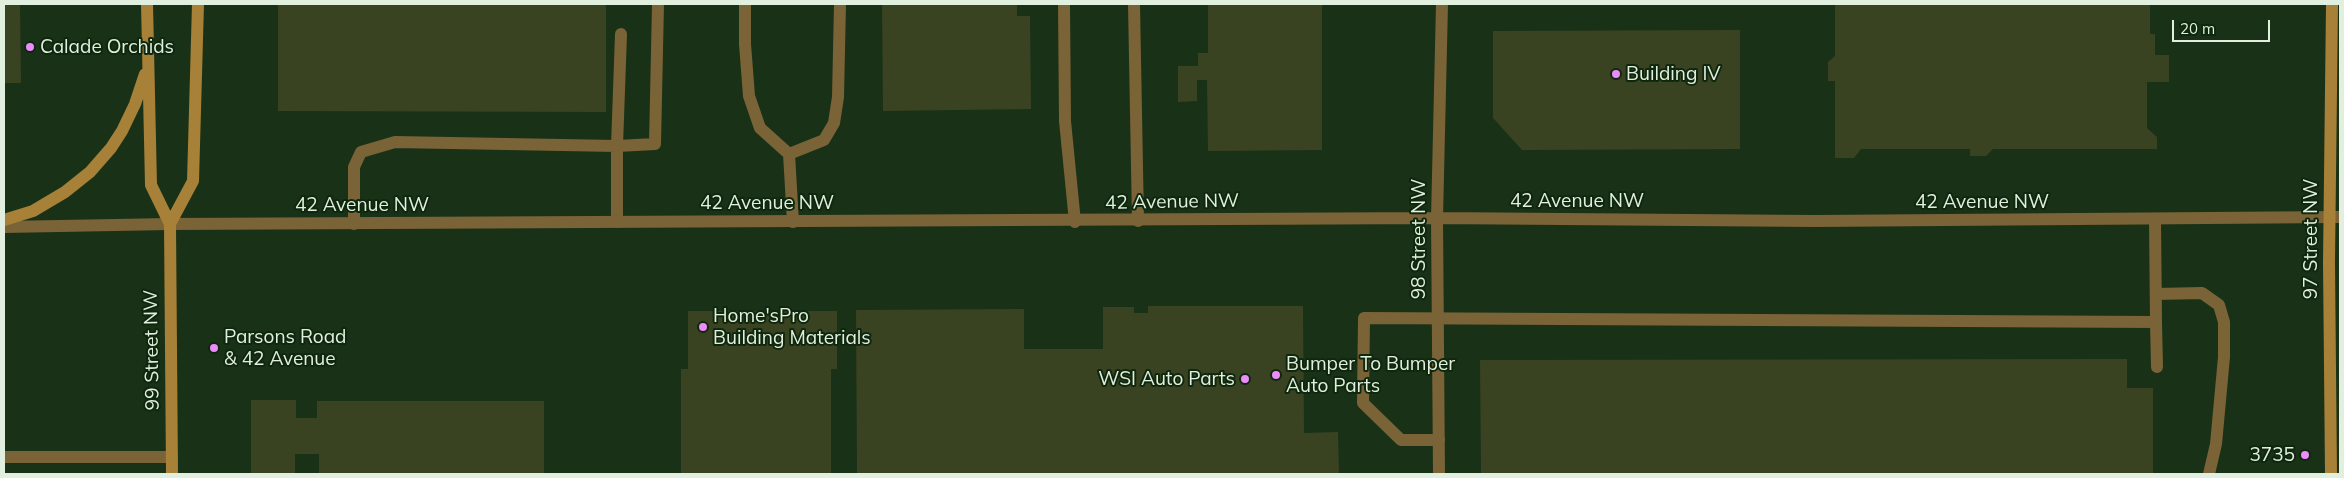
<!DOCTYPE html>
<html>
<head>
<meta charset="utf-8">
<style>
  body { margin:0 }
  #map { position:relative; width:2344px; height:478px; overflow:hidden; background:#193117; font-family:Mulish,sans-serif }
  canvas { display:block }
  .frame { position:absolute; inset:0; border:5px solid #e0efde; pointer-events:none }
  .scale { position:absolute; left:2172px; top:20px; width:98px; height:22px; box-sizing:border-box; border:2px solid #e0efde; border-top:0; padding-left:6px; font-size:15px; line-height:18px; white-space:nowrap; color:#e0efde; -webkit-text-stroke:4px #0f270d; paint-order:stroke }
</style>
</head>
<body>
<div id="map">
<canvas width="2344" height="478"></canvas>
<div class="frame"></div>
<div class="scale">20 m</div>
</div>
<script>
const g = document.querySelector('canvas').getContext('2d');
g.lineJoin = 'round';
function paint(path, color) { g.fillStyle = color; g.fill(path, 'evenodd'); }
const shape = rows => new Path2D(rows.map(r => 'M' + r).join(''));
function strokePath(path, color, width, dash) { g.strokeStyle = color; g.lineWidth = width; g.lineCap = dash ? 'butt' : 'round'; g.setLineDash(dash || []); g.stroke(path); }
function label(font, color, halo, rows, align = 'center') {
  g.font = font + ' Mulish,sans-serif'; g.lineWidth = 4; g.setLineDash([]); g.textBaseline = 'middle'; g.strokeStyle = halo; g.fillStyle = color; for (const [text, x, y, turn = 0] of rows) {
    g.save(); g.translate(x, y); g.rotate((+turn || 0) * Math.PI / 180); g.textAlign = isNaN(turn) ? turn : align; if (halo) g.strokeText(text, 0, 0); g.fillText(text, 0, 0); g.restore();
  }
}
paint(shape([
  [4,4,20,4,21,83,4,83],
  [278,4,606,4,606,112,278,111],
  [882,4,1017,4,1017,16,1030,16,1031,109,883,111],
  [1208,4,1322,4,1322,150,1208,151,1207,80,1197,80,1197,101,1178,102,1178,66,1198,66,1198,53,1208,53],
  [1835,4,2150,4,2150,34,2155,34,2155,55,2169,55,2169,82,2147,82,2147,128,2157,137,2157,149,1993,149,1986,156,1970,156,1970,149,1861,149,1854,158,1835,158,1835,81,1828,81,1828,62,1835,56],
  [1740,30,1740,149,1522,150,1493,118,1493,31],
  [1148,306,1303,306,1304,433,1338,432,1339,474,857,474,856,310,1024,309,1024,349,1103,349,1103,307,1134,307,1134,313,1148,313],
  [688,311,837,311,837,369,831,369,831,474,681,474,681,369,688,369],
  [2127,359,2127,388,2153,388,2153,474,1481,474,1480,360],
  [251,400,296,400,296,418,317,418,317,401,544,401,544,474,319,474,319,454,295,454,295,473,251,473]
]), '#3a4321');
strokePath(shape([
  [745,4,745,44,749,96,760,128,789,154],
  [1064,4,1065,121,1075,222],
  [1134,4,1138,221],
  [617,222,617,146,655,144,658,4],
  [793,222,789,154,824,140,834,123,838,97,840,4],
  [354,224,354,167,361,152,395,142,617,146,621,34],
  [2156,294,2202,293,2219,305,2224,322,2224,357,2216,444,2209,474],
  [2156,322,2157,367],
  [1439,440,1401,440,1363,403,1364,318,2156,322,2155,219],
  [4,457,172,457]
]), '#7a6337', 12);
strokePath(shape([
  [4,227,170,224,1437,218,1814,221,2340,217],
  [1439,474,1437,218,1442,4]
]), '#7a6337', 12);
strokePath(shape([
  [147,4,151,185,170,224,172,474],
  [4,220,33,211,65,192,90,172,111,148,122,131,135,104,145,74],
  [170,224,193,181,198,4],
  [2331,474,2329,262,2332,4]
]), '#a78137', 12);
for (const [x, y, r, color] of [
  [30,47,5,"#ec8cfb"],
  [1616,74,5,"#ec8cfb"],
  [703,327,5,"#ec8cfb"],
  [214,348,5,"#ec8cfb"],
  [1276,375,5,"#ec8cfb"],
  [1245,379,5,"#ec8cfb"],
  [2305,455,5,"#ec8cfb"]
]) { const dot = new Path2D(); dot.arc(x, y, r, 0, 2 * Math.PI); g.fillStyle = color; g.fill(dot); strokePath(dot, '#0f270d', 2); }
label('19px', '#e0efde', '#0f270d', [
  ["Calade Orchids",40,47],
  ["Building IV",1626,74],
  ["Home'sPro",713,316],
  ["Building Materials",713,338],
  ["Parsons Road",224,337],
  ["& 42 Avenue",224,359],
  ["Bumper To Bumper",1286,364],
  ["Auto Parts",1286,386],
  ["WSI Auto Parts",1235,379,"right"],
  ["3735",2295,455,"right"]
], 'left');
label('19px', '#e0efde', '#0f270d', [
  ["42 Avenue NW",1577,201],
  ["42 Avenue NW",1172,202,-1],
  ["42 Avenue NW",1982,202],
  ["42 Avenue NW",767,203],
  ["42 Avenue NW",362,205],
  ["98 Street NW",1419,239,-90],
  ["97 Street NW",2311,239,-90],
  ["99 Street NW",152,350,-91]
]);
</script>
</body>
</html>
